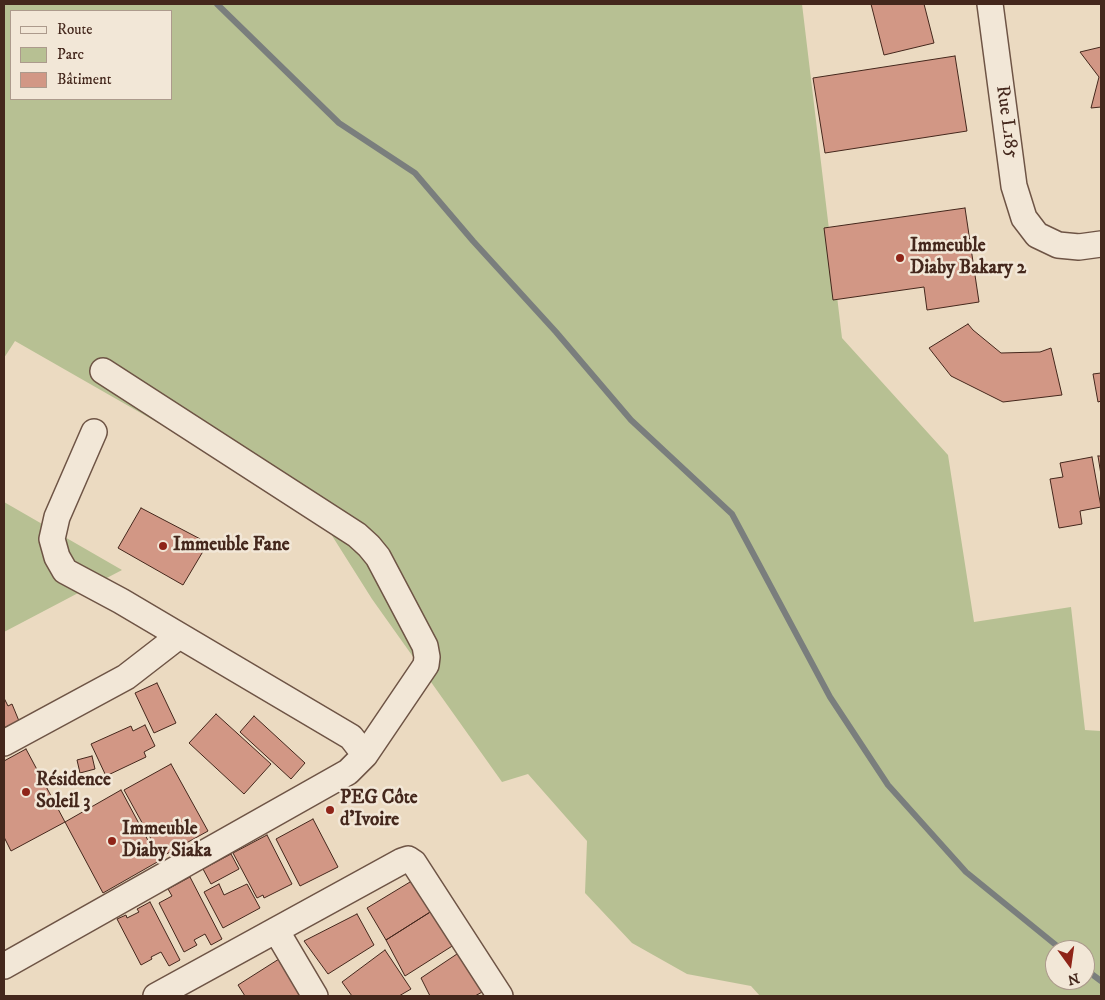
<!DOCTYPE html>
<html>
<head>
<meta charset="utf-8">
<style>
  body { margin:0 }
  #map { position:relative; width:1105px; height:1000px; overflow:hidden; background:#ebdac1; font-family:"IM FELL DW Pica",serif }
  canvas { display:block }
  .frame { position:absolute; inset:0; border:5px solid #44271c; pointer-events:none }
  .legend { position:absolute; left:10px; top:10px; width:162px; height:90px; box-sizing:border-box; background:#f2e7d7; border:1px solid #ac9a8c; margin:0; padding:6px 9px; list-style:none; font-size:15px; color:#44271c }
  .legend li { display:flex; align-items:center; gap:10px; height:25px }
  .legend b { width:25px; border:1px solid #ac9a8c }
  .north { position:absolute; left:1045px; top:940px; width:50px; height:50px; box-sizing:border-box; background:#f2e7d7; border:1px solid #ac9a8c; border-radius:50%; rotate:166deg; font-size:14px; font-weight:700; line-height:20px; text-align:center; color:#44271c }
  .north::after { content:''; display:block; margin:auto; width:18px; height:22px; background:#8f2418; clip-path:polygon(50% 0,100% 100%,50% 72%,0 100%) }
</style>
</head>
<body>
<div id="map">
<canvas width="1105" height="1000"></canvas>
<div class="frame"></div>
<ul class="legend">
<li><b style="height:6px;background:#f2e7d7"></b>Route</li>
<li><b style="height:14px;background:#b7c093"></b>Parc</li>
<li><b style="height:14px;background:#d29785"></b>Bâtiment</li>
</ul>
<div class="north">N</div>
</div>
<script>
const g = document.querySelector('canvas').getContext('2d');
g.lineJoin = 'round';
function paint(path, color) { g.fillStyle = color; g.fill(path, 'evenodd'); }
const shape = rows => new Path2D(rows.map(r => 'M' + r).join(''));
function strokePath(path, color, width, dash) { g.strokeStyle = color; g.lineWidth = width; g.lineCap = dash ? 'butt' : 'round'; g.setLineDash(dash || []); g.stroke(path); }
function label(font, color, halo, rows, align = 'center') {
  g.font = font + ' "IM FELL DW Pica",serif'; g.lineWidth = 5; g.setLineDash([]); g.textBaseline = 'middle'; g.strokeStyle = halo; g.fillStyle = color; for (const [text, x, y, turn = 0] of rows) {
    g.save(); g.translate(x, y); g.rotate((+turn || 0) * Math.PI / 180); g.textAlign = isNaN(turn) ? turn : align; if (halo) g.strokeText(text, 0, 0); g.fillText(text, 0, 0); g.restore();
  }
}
paint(shape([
  [4,4,802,4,842,338,948,455,974,622,1071,607,1085,730,1101,731,1101,996,760,996,751,986,687,974,632,943,585,893,587,841,528,774,502,782,372,599,319,515,15,341,4,358],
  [11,11,171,11,171,99,11,99],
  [1055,950,1085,950,1085,980,1055,980],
  [4,502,122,570,4,632]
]), '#b7c093');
strokePath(shape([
  [217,4,339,123,415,173,473,241,556,332,631,420,732,514,830,697,888,785,966,872,1062,950],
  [1085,969,1101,981]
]), '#7a7e7d', 6);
const building = shape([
  [871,4,924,4,934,43,884,55,871,4],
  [1101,47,1101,107,1091,108,1099,77,1080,52,1101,47],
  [955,56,967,131,825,153,813,78,955,56],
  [965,208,979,302,927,310,924,287,833,300,824,228,965,208],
  [968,324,973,330,1001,353,1040,352,1051,348,1062,395,1003,402,951,376,929,348,968,324],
  [1101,373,1101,401,1098,402,1093,374,1101,373],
  [1098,456,1101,456,1101,475,1098,456],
  [1092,457,1101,507,1080,511,1082,524,1059,528,1050,479,1063,477,1060,463,1092,457],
  [141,508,208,543,183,585,118,548,141,508],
  [157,683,176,723,154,733,135,693,157,683],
  [4,698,8,706,12,704,19,721,4,728,4,698],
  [216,714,271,764,244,794,189,743,216,714],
  [254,716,305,763,291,779,240,732,254,716],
  [145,725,155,746,144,752,146,757,106,776,91,744,131,726,133,731,145,725],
  [26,749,65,822,11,851,4,837,4,761,26,749],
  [92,756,95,769,80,773,77,760,92,756],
  [171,764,208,831,161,857,124,790,171,764],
  [121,790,159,861,103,893,65,822,121,790],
  [313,819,338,867,300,886,276,839,313,819],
  [267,835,292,884,264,898,263,895,257,898,233,853,267,835],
  [231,854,239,869,211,884,203,869,231,854],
  [190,877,222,939,211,945,205,934,194,940,197,945,184,952,159,903,172,896,168,889,190,877],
  [415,879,435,909,386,940,367,908,415,879],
  [219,884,224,895,247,884,260,908,223,928,204,892,219,884],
  [150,902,180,960,169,966,161,952,151,957,152,959,141,965,117,919,126,915,127,918,139,912,137,909,150,902],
  [435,909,457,943,405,976,386,940,435,909],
  [357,914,374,945,328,974,304,941,357,914],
  [385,950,411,989,399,996,352,996,342,982,385,950],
  [460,952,484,991,475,996,430,996,421,978,460,952],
  [279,959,301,996,245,996,238,985,279,959]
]);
paint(building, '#d29785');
strokePath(building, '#44271c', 1);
const minor = shape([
  [990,4,1014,186,1024,218,1037,235,1058,245,1079,247,1101,244],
  [94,432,57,517,52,539,57,557,65,571,121,601,351,737,365,755],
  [4,743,126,677,179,636],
  [276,930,315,996],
  [4,966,348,772,365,755,426,665,427,657,425,646,378,557,369,546,357,535,103,371],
  [156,996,402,861,408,859,414,863,500,996]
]);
strokePath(minor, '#6e5445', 28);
strokePath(minor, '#f2e7d7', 25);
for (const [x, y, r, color] of [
  [900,258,5,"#8f2418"],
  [163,546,5,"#8f2418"],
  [26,792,5,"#8f2418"],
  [330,810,5,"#8f2418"],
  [112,841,5,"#8f2418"]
]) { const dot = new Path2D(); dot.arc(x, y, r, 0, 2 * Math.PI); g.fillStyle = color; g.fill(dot); strokePath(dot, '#f2e7d7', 2); }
label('19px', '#44271c', '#f2e7d7', [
  ["Rue L185",1006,122,82]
]);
label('bold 19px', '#44271c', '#f2e7d7', [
  ["Immeuble",910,247],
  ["Diaby Bakary 2",910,269],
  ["Immeuble Fane",173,546],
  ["Résidence",36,781],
  ["Soleil 3",36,803],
  ["PEG Côte",340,799],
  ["d’Ivoire",340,821],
  ["Immeuble",122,830],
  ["Diaby Siaka",122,852]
], 'left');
</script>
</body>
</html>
